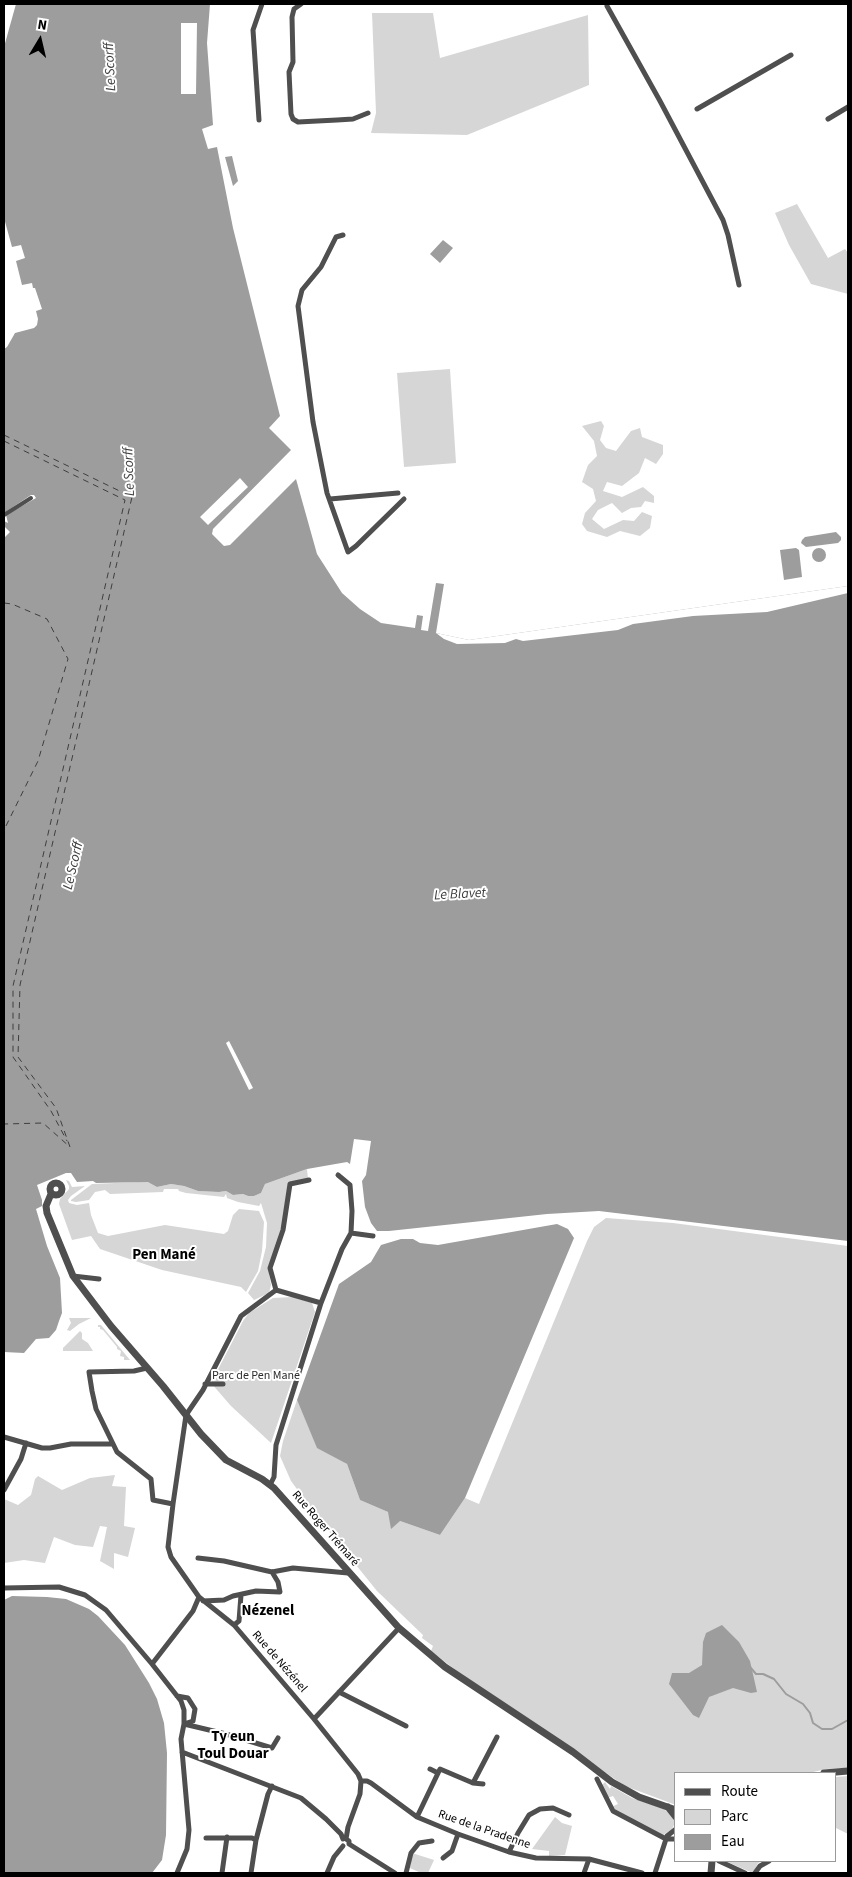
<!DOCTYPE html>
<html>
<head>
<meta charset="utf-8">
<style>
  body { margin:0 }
  #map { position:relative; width:852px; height:1877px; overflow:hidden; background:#fff; font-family:"Source Sans 3",sans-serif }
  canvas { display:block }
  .frame { position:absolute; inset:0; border:5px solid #000; pointer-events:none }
  .legend { position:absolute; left:674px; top:1772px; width:162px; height:90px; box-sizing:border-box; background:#fff; border:1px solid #999; margin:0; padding:6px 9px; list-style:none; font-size:15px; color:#000 }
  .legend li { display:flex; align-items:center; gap:10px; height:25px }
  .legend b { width:25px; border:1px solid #999 }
  .north { position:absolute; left:15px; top:15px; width:50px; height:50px; -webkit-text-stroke:4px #fff; paint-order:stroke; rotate:9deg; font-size:14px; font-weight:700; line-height:20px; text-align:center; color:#000 }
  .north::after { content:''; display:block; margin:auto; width:18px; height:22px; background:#000; clip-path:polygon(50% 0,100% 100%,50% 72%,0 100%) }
</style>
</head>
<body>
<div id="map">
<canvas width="852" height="1877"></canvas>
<div class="frame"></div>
<ul class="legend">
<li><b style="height:6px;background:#4f4f4f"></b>Route</li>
<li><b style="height:14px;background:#d6d6d6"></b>Parc</li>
<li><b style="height:14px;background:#9d9d9d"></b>Eau</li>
</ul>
<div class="north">N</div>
</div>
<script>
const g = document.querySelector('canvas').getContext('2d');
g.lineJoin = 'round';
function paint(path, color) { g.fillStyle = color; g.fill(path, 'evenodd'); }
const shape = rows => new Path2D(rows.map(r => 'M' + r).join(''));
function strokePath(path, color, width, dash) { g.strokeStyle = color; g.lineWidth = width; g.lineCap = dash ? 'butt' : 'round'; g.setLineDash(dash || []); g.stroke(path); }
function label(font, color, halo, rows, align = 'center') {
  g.font = font + ' "Source Sans 3",sans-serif'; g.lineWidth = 4; g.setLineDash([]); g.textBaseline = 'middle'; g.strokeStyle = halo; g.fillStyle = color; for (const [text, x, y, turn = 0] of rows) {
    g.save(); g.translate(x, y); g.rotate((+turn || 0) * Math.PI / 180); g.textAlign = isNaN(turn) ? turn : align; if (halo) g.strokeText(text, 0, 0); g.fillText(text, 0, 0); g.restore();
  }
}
paint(shape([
  [372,13,433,13,440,58,588,15,589,85,467,135,371,133,376,113],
  [797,204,828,258,845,249,848,253,848,294,811,284,789,245,775,213],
  [450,369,456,463,404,467,397,373],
  [601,421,604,426,600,440,606,448,616,451,631,431,640,428,642,437,663,445,663,454,656,464,645,458,639,473,622,486,607,482,603,491,622,497,643,487,654,496,654,503,645,501,641,507,631,508,622,513,612,503,598,510,592,519,604,529,623,520,634,521,642,512,652,516,650,528,640,536,620,531,607,537,587,531,582,524,585,513,596,501,593,489,582,482,588,465,597,456,594,441,582,426],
  [307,1169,308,1179,288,1183,281,1233,268,1267,271,1285,269,1293,254,1300,248,1293,260,1271,266,1247,267,1223,261,1203,259,1206,238,1202,227,1198,226,1194,224,1197,186,1193,179,1191,178,1189,164,1189,163,1192,110,1194,105,1190,95,1192,89,1200,76,1202,71,1201,71,1200,92,1184,139,1182,149,1182,157,1187,171,1184,184,1186,198,1191,219,1192,226,1191,233,1195,243,1194,248,1196,254,1196,261,1193,265,1184],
  [66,1180,69,1181,72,1187,85,1186,71,1196,68,1200,69,1203,77,1205,89,1203,91,1215,98,1233,108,1236,165,1225,224,1234,228,1231,233,1215,239,1209,259,1211,264,1222,262,1251,258,1271,246,1292,241,1287,162,1270,100,1249,91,1236,72,1240,59,1204,60,1199,69,1189,69,1186],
  [606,1218,673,1223,848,1246,848,1768,826,1769,809,1773,676,1773,676,1805,625,1786,457,1671,431,1651,433,1646,422,1638,423,1635,377,1591,319,1519,291,1481,280,1456,283,1441,297,1400,317,1447,347,1464,360,1500,388,1512,400,1521,440,1535,465,1498,479,1504,587,1241,594,1227],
  [293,1297,312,1303,315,1312,271,1443,231,1406,211,1383,243,1321,249,1313,273,1298],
  [69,1318,91,1318,79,1324,70,1331,67,1330,71,1323],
  [98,1325,101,1325,130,1360,124,1360,124,1357,120,1356,121,1351,117,1349,117,1347,103,1330,100,1329,100,1327,98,1327,98,1331],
  [80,1331,82,1333,82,1339,88,1343,93,1351,63,1351,63,1348],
  [115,1475,112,1486,126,1487,124,1526,135,1528,128,1557,114,1553,114,1569,100,1561,107,1527,100,1526,93,1547,75,1545,54,1537,45,1563,24,1560,4,1563,4,1499,18,1505,31,1495,35,1479,38,1476,62,1490,90,1478],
  [848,1776,848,1834,836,1828,836,1777],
  [605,1782,610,1789,611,1786,632,1798,664,1809,674,1818,674,1825,672,1829,662,1836,611,1807,618,1804,613,1796,607,1798,601,1786],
  [555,1817,562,1823,572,1826,565,1855,549,1856,549,1851,532,1849],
  [412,1853,434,1860,428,1873,421,1873,410,1868],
  [725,1861,763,1861,758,1863,753,1873]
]), '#d6d6d6');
paint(shape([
  [16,4,210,4,207,43,213,125,202,129,208,149,217,147,233,228,280,416,269,428,291,450,213,529,212,534,224,546,230,545,296,479,317,554,342,593,360,609,381,623,415,628,417,615,423,616,421,630,428,631,436,583,444,584,436,633,469,640,848,586,848,1241,599,1211,547,1214,389,1231,377,1231,371,1223,365,1207,362,1181,366,1175,371,1141,354,1139,350,1164,347,1162,307,1169,265,1184,261,1193,254,1196,248,1196,243,1194,233,1195,226,1191,219,1192,198,1191,184,1186,171,1184,157,1187,148,1182,96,1183,93,1181,77,1182,71,1173,66,1173,37,1185,42,1200,42,1206,36,1209,47,1246,60,1278,62,1313,59,1321,56,1330,49,1338,36,1339,24,1353,4,1352,4,538,10,532,4,526,4,521,8,523,6,515,36,498,34,495,31,495,4,513,4,349,7,347,15,333,34,328,37,325,38,319,36,311,42,309,35,288,33,288,32,283,22,285,16,261,25,258,21,245,12,247,4,218,4,47],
  [232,156,238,181,233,186,225,157],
  [443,240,453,248,440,263,430,254],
  [836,532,841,537,841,540,838,543,806,547,801,543,802,540,805,537],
  '812 555a7 7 0 1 1 14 0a7 7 0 1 1-14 0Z',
  [796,548,799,550,802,577,784,580,780,550],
  [557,1224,568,1229,574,1238,465,1498,440,1535,400,1521,391,1529,388,1512,360,1500,347,1464,317,1448,297,1400,339,1284,371,1262,381,1245,401,1239,413,1239,420,1243,438,1245],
  [12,1596,47,1597,66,1599,89,1609,98,1616,125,1645,149,1683,157,1699,164,1723,167,1753,166,1835,162,1860,152,1873,4,1873,4,1600],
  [722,1625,739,1642,750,1661,757,1692,751,1693,733,1688,709,1697,699,1718,693,1715,669,1684,672,1673,689,1673,702,1665,703,1642,706,1633]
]), '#9d9d9d');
paint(shape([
  [181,23,197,23,196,94,181,94],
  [240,478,248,487,208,525,200,517],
  [848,586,848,593,767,612,693,616,633,624,618,630,523,641,516,639,505,643,457,644,444,639,436,633,469,640],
  [229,1041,253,1088,249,1090,226,1043]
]), '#fff');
strokePath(shape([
  [750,1667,756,1674,763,1674,774,1679,786,1694,803,1704,810,1713,813,1723,822,1729,832,1729,848,1720]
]), '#9d9d9d', 2);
strokePath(shape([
  [4,435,132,497,20,985,18,1057,56,1108,70,1147,43,1123,4,1124],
  [4,441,125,500,13,986,13,1057,51,1111,67,1141],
  [4,603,12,604,47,619,68,659,38,761,4,830]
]), '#3e3e3e', 1, [6, 5]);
strokePath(shape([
  [4,515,31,498]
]), '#4f4f4f', 4);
strokePath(shape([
  [301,4,294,9,292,17,293,62,289,72,291,114,293,119,298,122,337,120,353,119,368,113],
  [607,6,660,101,723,220,728,235,739,285],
  [697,109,791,55],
  [828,119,848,107],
  [259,120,253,30,262,4],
  [343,235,336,237,321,267,302,290,298,306,313,422,327,493,348,552,356,546,404,499],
  [330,499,398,493],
  [351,1233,373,1236],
  [73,1276,99,1279],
  [276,1290,270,1268,283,1230,290,1184,309,1180],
  [321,1303,276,1290,241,1316,203,1390,186,1415,173,1504,168,1547,171,1557,199,1597,234,1625,314,1719,358,1774,361,1781,360,1794,348,1827,346,1839],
  [147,1368,134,1371,89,1372,92,1391,96,1409,117,1452,151,1479,153,1500,173,1504],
  [205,1384,223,1384],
  [4,1437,42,1448,50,1448,71,1444,112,1444],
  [270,1485,274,1477,276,1445,321,1303,342,1249,351,1233,352,1211,350,1185,338,1175],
  [4,1490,21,1459,26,1443],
  [198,1558,224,1561,272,1572,293,1568,348,1573],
  [4,1588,59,1587,85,1595,106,1610,152,1664,181,1701,184,1710,184,1724,181,1739,189,1830,187,1849,177,1873],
  [203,1601,224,1600,233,1596,256,1591,280,1592,278,1582,272,1572],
  [234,1625,239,1621,241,1595],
  [152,1664,193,1611,199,1597],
  [339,1692,406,1726],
  [177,1696,188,1698,195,1709,193,1721,184,1724],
  [314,1719,399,1628],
  [184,1724,226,1734,272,1748,278,1738],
  [182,1752,301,1798,326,1819,341,1834,343,1839],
  [430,1769,438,1773],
  [597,1779,613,1811,666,1839],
  [361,1781,367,1781,371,1783,417,1817,458,1834,509,1852,536,1858,589,1859,642,1873],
  [473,1783,483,1784],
  [417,1817,440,1769,473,1783,497,1737],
  [206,1838,252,1838,256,1840],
  [346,1839,349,1841,349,1844,395,1873],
  [666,1839,676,1839],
  [509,1852,518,1833,529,1815,540,1809,553,1808,569,1815],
  [443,1858,452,1851,458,1834],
  [719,1861,745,1873],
  [222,1873,227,1837],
  [251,1873,256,1840,268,1794,272,1786],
  [327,1873,334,1857,343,1846],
  [406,1873,411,1853,419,1843,432,1841],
  [584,1873,589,1859],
  [655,1873,667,1836,676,1829],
  [755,1873,760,1866,769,1861]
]), '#4f4f4f', 5);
strokePath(shape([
  '50 1189a6 6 0 1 1 12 0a6 6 0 1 1-12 0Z',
  [51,1194,46,1206,47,1213,73,1276,111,1326,163,1386,201,1434,226,1460,262,1479,274,1488,399,1628,445,1667,573,1752,612,1782,639,1797,676,1810],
  [824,1773,848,1771],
  [668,1807,676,1817],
  [711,1873,712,1861]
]), '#4f4f4f', 7);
label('12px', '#2d2d2d', '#fff', [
  ["Parc de Pen Mané",256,1376]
]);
label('12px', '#000', '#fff', [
  ["Rue Roger Trémaré",325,1529,49],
  ["Rue de Nézénel",279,1662,49],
  ["Rue de la Pradenne",484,1830,19]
]);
label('italic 14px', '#3e3e3e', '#fff', [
  ["Le Scorff",111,67,-93],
  ["Le Scorff",130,472,-92],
  ["Le Scorff",74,866,-77],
  ["Le Blavet",460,895,-3]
]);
label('bold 15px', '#000', '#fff', [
  ["Pen Mané",164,1256],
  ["Nézenel",268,1612],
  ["Ty eun",233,1738],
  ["Toul Douar",233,1755]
]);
</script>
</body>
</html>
